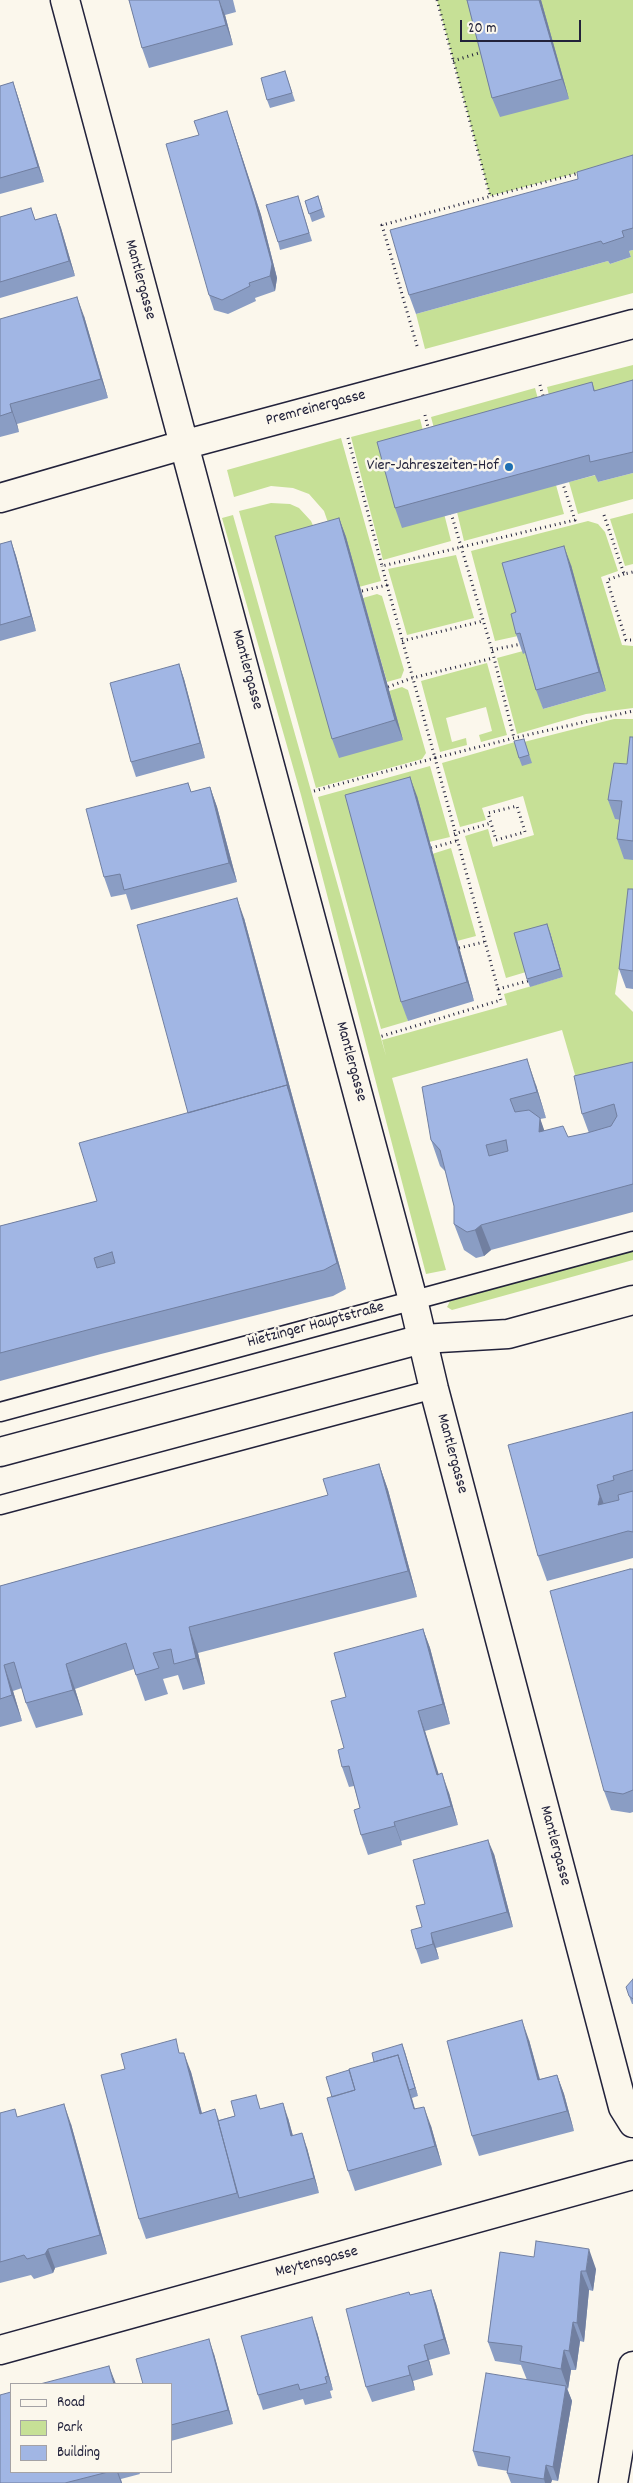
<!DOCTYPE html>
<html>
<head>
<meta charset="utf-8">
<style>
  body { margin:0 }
  #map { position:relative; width:633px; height:2483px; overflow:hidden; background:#fbf7ec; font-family:Dekko,sans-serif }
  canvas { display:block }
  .legend { position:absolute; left:10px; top:2383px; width:162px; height:90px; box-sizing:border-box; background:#fbf7ec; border:1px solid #a4a2a5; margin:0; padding:6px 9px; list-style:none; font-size:15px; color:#22223b }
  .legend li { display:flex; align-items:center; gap:10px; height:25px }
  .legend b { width:25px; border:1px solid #a4a2a5 }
  .scale { position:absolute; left:460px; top:20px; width:121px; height:22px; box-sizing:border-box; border:2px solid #22223b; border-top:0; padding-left:6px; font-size:15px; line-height:18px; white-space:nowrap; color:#22223b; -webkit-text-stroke:4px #fbf7ec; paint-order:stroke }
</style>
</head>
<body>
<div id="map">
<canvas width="633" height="2483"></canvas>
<ul class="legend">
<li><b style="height:6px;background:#fbf7ec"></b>Road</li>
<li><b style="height:14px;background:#c6e096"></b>Park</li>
<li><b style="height:14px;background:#a1b6e4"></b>Building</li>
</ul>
<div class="scale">20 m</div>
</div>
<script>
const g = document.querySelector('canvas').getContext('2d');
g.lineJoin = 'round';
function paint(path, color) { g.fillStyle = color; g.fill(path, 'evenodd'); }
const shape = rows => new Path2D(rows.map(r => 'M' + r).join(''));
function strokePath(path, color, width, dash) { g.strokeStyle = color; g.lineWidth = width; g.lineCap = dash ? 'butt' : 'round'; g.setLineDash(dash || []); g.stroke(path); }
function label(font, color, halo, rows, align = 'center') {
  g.font = font + ' Dekko,sans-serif'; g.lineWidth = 5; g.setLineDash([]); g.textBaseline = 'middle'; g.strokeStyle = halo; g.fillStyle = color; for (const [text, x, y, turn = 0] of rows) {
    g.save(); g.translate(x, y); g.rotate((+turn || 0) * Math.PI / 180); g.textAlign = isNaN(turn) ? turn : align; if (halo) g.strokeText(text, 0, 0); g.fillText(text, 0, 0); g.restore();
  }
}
paint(shape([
  [437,0,633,0,633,158,490,196],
  [633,250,633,293,425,349,416,314,608,261,610,264,631,257,629,251],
  [633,365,633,402,552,408,547,387],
  [535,388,543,417,439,447,431,417],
  [420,419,451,541,383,560,351,437],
  [341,438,381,581,359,587,334,540,324,511,309,494,293,488,271,486,234,497,227,470],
  [633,473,633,499,578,514,569,482,596,475,598,482],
  [556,485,564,514,464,541,457,512],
  [271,503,290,504,299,508,311,521,389,691,402,687,408,690,426,753,422,759,316,788,239,511],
  [633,513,633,564,625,566,610,519],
  [233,515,386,1056,382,1040,507,1005,504,994,563,977,550,932,526,972,506,978,465,836,488,829,493,847,534,835,523,796,482,808,486,820,460,827,442,763,515,742,516,744,614,719,633,719,633,784,615,819,629,821,633,860,633,928,624,936,615,994,633,1012,633,1089,583,1102,562,1030,392,1078,446,1270,426,1274,301,795,222,518],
  [588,521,598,524,605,532,618,571,601,577,622,645,633,646,633,708,586,714,517,734,497,658,523,651,527,653,543,709,606,691,523,632,518,636,495,641,471,551],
  [456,555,474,618,407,635,388,569],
  [377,594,382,596,404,670,401,678,387,682,363,598],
  [487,663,507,735,481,742,479,735,492,731,486,707,446,718,452,742,466,738,467,745,440,752,421,681],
  [430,766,450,837,429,842,352,815,408,1021,381,1029,318,797],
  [451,848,476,936,457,941,432,854],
  [633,1250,633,1260,452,1310,447,1307,450,1301]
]), '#c6e096');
const service = shape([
  [0,1412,633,1241],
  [0,1505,434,1389]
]);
const minor = shape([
  [65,0,413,1300,434,1389,623,2107,633,2123],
  [0,498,183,445,633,324],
  [0,2350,633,2175],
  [613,2483,633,2366]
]);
const secondary = shape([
  [0,1452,422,1339,508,1334,633,1300]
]);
strokePath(service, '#22223b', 21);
strokePath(minor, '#22223b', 31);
strokePath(secondary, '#22223b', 31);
strokePath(shape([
  [437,0,490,196],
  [453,61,482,52],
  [417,346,382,225,579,173],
  [540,385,544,399],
  [425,415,429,431],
  [348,438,382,566,575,520,563,484],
  [451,513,492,650,514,738],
  [604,515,624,574,633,572],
  [624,574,607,580,626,640,633,640],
  [387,585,435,758,514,738,633,711],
  [362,591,387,585,382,566],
  [402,641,483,621],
  [492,650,521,644],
  [388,687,412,678,493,658],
  [314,791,435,758,501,1000,379,1037],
  [454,834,491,823,488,813,517,806,525,832,496,840,491,823],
  [431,848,456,841],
  [459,948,484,942],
  [498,989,528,981]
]), '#22223b', 3, [1, 4]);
strokePath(service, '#fbf7ec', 18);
strokePath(minor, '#fbf7ec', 28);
strokePath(secondary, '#fbf7ec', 28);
paint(shape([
  [129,0,233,0,236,12,225,15,233,45,149,68,142,48],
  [467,0,541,0,569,99,500,117,492,98],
  [285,71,295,101,270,108,267,100],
  [13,82,18,97,44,182,0,194,0,86],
  [232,126,261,215,277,278,275,291,255,298,256,301,228,314,214,310,209,295],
  [633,155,633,250,629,251,631,257,610,264,608,261,416,314,409,295,578,179],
  [298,196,312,241,280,250,278,242],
  [318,196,325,217,312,222,305,201],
  [31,208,35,220,56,214,61,228,75,276,0,298,0,217],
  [84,316,108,398,17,424,19,432,0,437,0,319],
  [633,380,633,473,598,482,595,475,402,528,395,508,592,382,595,391],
  [339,518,346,537,403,740,339,758,332,739],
  [11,541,16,556,36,631,0,641,0,544],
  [571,565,606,691,543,709,536,690,525,653,523,654,516,634,516,612],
  [179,664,184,679,205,758,136,777,131,762],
  [633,737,633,860,624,859,617,839,620,820,615,819,608,800,627,764],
  [524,739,532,763,522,766,519,758],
  [188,783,191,792,210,787,217,807,237,882,131,910,126,894,111,897,104,877],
  [417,796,474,1001,408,1021,401,1002],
  [633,889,633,989,626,988,619,969],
  [244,918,296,1110,346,1289,333,1296,101,1354,0,1381,0,1226,97,1201,188,1113],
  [550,932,563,977,530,987,527,979],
  [633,1062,633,1212,491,1250,484,1256,476,1258,464,1250,454,1224,454,1206,446,1172,440,1166,431,1140,536,1085,546,1118,540,1119,544,1131,568,1137,589,1133,582,1114],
  [633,1412,633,1558,547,1581,538,1556],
  [379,1464,388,1490,417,1597,198,1653,205,1684,183,1690,178,1675,163,1679,168,1694,145,1701,134,1669,75,1689,83,1715,36,1728,26,1703,22,1688,13,1691,22,1721,0,1727,0,1586,328,1495],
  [633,1569,633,1812,630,1813,611,1810,604,1791],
  [423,1629,430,1648,450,1724,425,1731,438,1775,449,1793,458,1825,401,1841,402,1845,368,1855,361,1835,360,1808,354,1786,349,1787,342,1767,344,1748,346,1697],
  [494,1854,513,1927,436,1948,439,1959,421,1964,416,1949,422,1927,425,1904],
  [633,1979,633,2004,632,2004,629,1996],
  [529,2040,540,2079,557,2075,564,2094,574,2131,479,2156,472,2136],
  [402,2044,418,2096,412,2098,415,2109,431,2126,442,2165,355,2191,348,2171,349,2070,374,2062],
  [181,2053,191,2072,202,2113,215,2109,219,2120,261,2109,288,2118,293,2136,307,2148,319,2193,146,2239,139,2219],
  [0,2113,17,2117,71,2124,107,2254,55,2268,53,2273,34,2279,31,2275,0,2283],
  [500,2252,596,2269,593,2291,589,2290,584,2342,580,2341,576,2370,571,2370,568,2389,567,2388,572,2401,558,2481,552,2480,551,2483,511,2483,507,2473,508,2471,478,2466,473,2451,527,2380,521,2365,495,2361,488,2342],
  [431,2290,436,2304,450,2354,429,2360,433,2375,413,2381,415,2390,372,2402,366,2387,410,2295],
  [317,2332,333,2390,330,2391,332,2398,305,2405,303,2399,263,2410,258,2395],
  [214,2354,233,2424,171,2441,171,2384],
  [11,2472,139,2472,140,2474,121,2479,122,2483,0,2483]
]), '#8a9dc4');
paint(shape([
  [219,0,225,15,233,45,226,25],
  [539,0,541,0,569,99,562,79],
  [13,82,18,97,44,182,38,167],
  [227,111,261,215,277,278,275,291,270,276],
  [56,214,61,228,75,276,69,261],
  [77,297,84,316,108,398,101,379],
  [10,404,17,424,19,432,12,412],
  [339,518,346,537,403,740,395,720],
  [11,541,16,556,36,631,31,616],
  [564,546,571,565,606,691,599,672],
  [179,664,184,679,205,758,200,743],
  [410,777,417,796,474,1001,467,982],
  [210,787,217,807,237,882,229,863],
  [237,898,244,918,296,1110,346,1289,337,1263,287,1085],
  [547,924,550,932,563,977,560,969],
  [527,1059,536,1085,546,1118,537,1092],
  [540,1118,549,1144,539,1132],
  [481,1225,491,1250,484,1256,475,1230],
  [379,1464,388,1490,417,1597,408,1571],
  [597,1485,606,1510,598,1505],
  [189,1627,198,1653,205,1684,196,1658],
  [423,1629,430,1648,450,1724,443,1704],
  [66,1664,75,1689,83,1715,73,1690],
  [4,1665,13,1691,22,1721,12,1695],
  [418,1711,425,1731,445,1794,437,1775],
  [442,1773,449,1793,458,1825,451,1806],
  [394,1822,401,1841,402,1845,395,1826],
  [488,1840,494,1854,513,1927,507,1912],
  [431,1933,436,1948,439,1959,433,1944],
  [522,2020,529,2040,545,2099,538,2080],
  [402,2044,405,2052,418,2096,415,2088],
  [184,2053,191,2072,207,2133,200,2114],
  [398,2055,405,2074,409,2090,421,2129,414,2109],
  [557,2075,564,2094,574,2131,567,2111],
  [283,2103,288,2118,297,2151,291,2136],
  [64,2104,71,2124,107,2254,100,2235],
  [424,2107,431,2126,442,2165,435,2146],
  [302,2133,307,2148,319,2193,314,2178],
  [48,2249,55,2268,53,2273,45,2254],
  [589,2249,596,2269,593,2291,586,2271],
  [581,2271,589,2290,584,2342,577,2323],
  [431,2290,436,2304,450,2354,444,2339],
  [312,2317,317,2332,333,2390,328,2376],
  [573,2322,580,2341,576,2370,569,2351],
  [209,2339,214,2354,233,2424,228,2410],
  [424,2345,429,2360,433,2375,428,2360],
  [564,2350,571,2370,568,2389,561,2369],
  [109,2366,116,2384,114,2384],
  [408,2366,413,2381,415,2390,410,2375],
  [566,2386,572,2401,558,2481,553,2467],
  [546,2465,552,2480,551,2483,545,2483,544,2479],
  [117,2472,118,2472,122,2483,121,2483]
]), '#717fa0');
const building = shape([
  [129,0,219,0,226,25,142,48,129,0],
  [467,0,539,0,562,79,492,98,467,0],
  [285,71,292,93,267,100,261,78,285,71],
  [13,82,38,167,0,178,0,86,13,82],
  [227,111,255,201,272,264,270,276,249,283,250,286,222,300,209,295,166,144,199,135,194,121,227,111],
  [633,155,633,228,622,231,624,237,603,244,601,241,409,295,390,230,578,179,577,172,633,155],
  [298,196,309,233,278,242,266,205,298,196],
  [318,196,322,209,309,214,305,201,318,196],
  [31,208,35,220,56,214,69,261,0,282,0,217,31,208],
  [77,297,101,379,10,404,12,412,0,416,0,319,77,297],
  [633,380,633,452,590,462,589,455,395,508,377,442,592,382,594,391,633,380],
  [339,518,395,720,332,739,275,536,339,518],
  [11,541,31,616,0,625,0,544,11,541],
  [564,546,599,672,536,690,520,633,516,634,511,614,516,612,502,563,564,546],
  [179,664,200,743,131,762,110,683,179,664],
  [630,737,633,737,633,841,617,839,622,801,608,800,614,763,627,764,630,737],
  [524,739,529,755,519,758,514,741,524,739],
  [410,777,467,982,401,1002,345,795,410,777],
  [188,783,191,792,210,787,229,863,124,890,120,874,104,877,86,809,188,783],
  [628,889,633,889,633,971,619,969,628,889],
  [237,898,289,1091,287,1085,188,1113,137,925,237,898],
  [547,924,560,969,527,979,514,933,547,924],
  [527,1059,537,1092,510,1099,515,1112,529,1110,540,1118,539,1132,563,1126,568,1137,587,1133,611,1126,617,1116,614,1104,582,1114,574,1076,633,1062,633,1184,481,1225,475,1230,467,1232,454,1224,454,1206,440,1150,431,1140,422,1087,527,1059],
  [506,1140,508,1151,489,1156,486,1145,506,1140],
  [287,1085,337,1263,324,1270,91,1329,0,1353,0,1226,97,1201,79,1143,287,1085],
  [112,1252,115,1263,97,1268,94,1258,112,1252],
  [633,1412,633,1470,613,1476,614,1480,597,1485,600,1497,598,1505,619,1500,618,1495,633,1491,633,1532,628,1531,538,1556,508,1445,633,1412],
  [379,1464,408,1571,189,1627,196,1658,174,1664,171,1649,153,1653,159,1668,136,1675,126,1643,66,1664,73,1690,26,1703,14,1662,4,1665,12,1695,0,1699,0,1586,328,1495,323,1479,379,1464],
  [630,1569,633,1569,633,1790,623,1794,604,1791,550,1591,630,1569],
  [423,1629,443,1704,418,1711,437,1775,442,1773,451,1806,394,1822,395,1826,361,1835,354,1810,360,1808,349,1766,342,1767,338,1750,344,1748,331,1701,346,1697,334,1653,423,1629],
  [488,1840,507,1912,431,1933,433,1944,416,1949,411,1930,422,1927,416,1906,425,1904,413,1860,488,1840],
  [633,1979,633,1999,629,1996,626,1987,633,1979],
  [522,2020,538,2080,557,2075,567,2111,472,2136,447,2041,522,2020],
  [176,2039,179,2053,184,2053,200,2114,215,2109,237,2193,139,2219,101,2075,125,2069,121,2054,176,2039],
  [402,2044,415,2088,409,2090,398,2055,374,2062,372,2053,402,2044],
  [398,2055,414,2109,424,2107,435,2146,348,2171,327,2098,355,2090,349,2069,398,2055],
  [349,2070,355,2090,332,2097,326,2077,349,2070],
  [256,2095,260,2109,283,2103,291,2136,302,2133,314,2178,239,2198,218,2121,235,2116,231,2101,256,2095],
  [64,2104,100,2235,48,2249,45,2254,27,2259,24,2255,0,2262,0,2113,15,2109,17,2117,64,2104],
  [536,2241,589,2249,586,2271,581,2271,577,2323,573,2322,569,2351,564,2350,561,2369,520,2361,522,2346,488,2342,500,2252,534,2257,536,2241],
  [431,2290,444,2339,424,2345,428,2360,408,2366,410,2375,366,2387,346,2309,409,2292,410,2295,431,2290],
  [312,2317,328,2376,325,2377,327,2383,300,2390,298,2384,258,2395,241,2336,312,2317],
  [209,2339,228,2410,171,2425,171,2384,143,2384,136,2359,209,2339],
  [109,2366,114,2384,40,2384,109,2366],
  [486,2373,566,2386,553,2467,546,2465,544,2479,507,2473,510,2457,473,2451,486,2373],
  [11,2392,11,2472,108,2472,65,2483,0,2483,0,2395,11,2392]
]);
paint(building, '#a1b6e4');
strokePath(building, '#717fa0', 1);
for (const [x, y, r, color] of [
  [509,467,5,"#1f6fb2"]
]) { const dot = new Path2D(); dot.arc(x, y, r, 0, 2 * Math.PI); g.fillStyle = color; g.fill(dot); strokePath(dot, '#fbf7ec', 2); }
label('16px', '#22223b', '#fbf7ec', [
  ["Mantlergasse",139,280,75],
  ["Premreinergasse",316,409,-15],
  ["Mantlergasse",246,670,75],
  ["Mantlergasse",350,1062,75],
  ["Hietzinger Hauptstraße",316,1326,-15],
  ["Mantlergasse",451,1454,75],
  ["Mantlergasse",554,1846,75],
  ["Meytensgasse",317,2263,-15]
]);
label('16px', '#22223b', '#fbf7ec', [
  ["Vier-Jahreszeiten-Hof",499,467]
], 'right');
</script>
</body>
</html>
